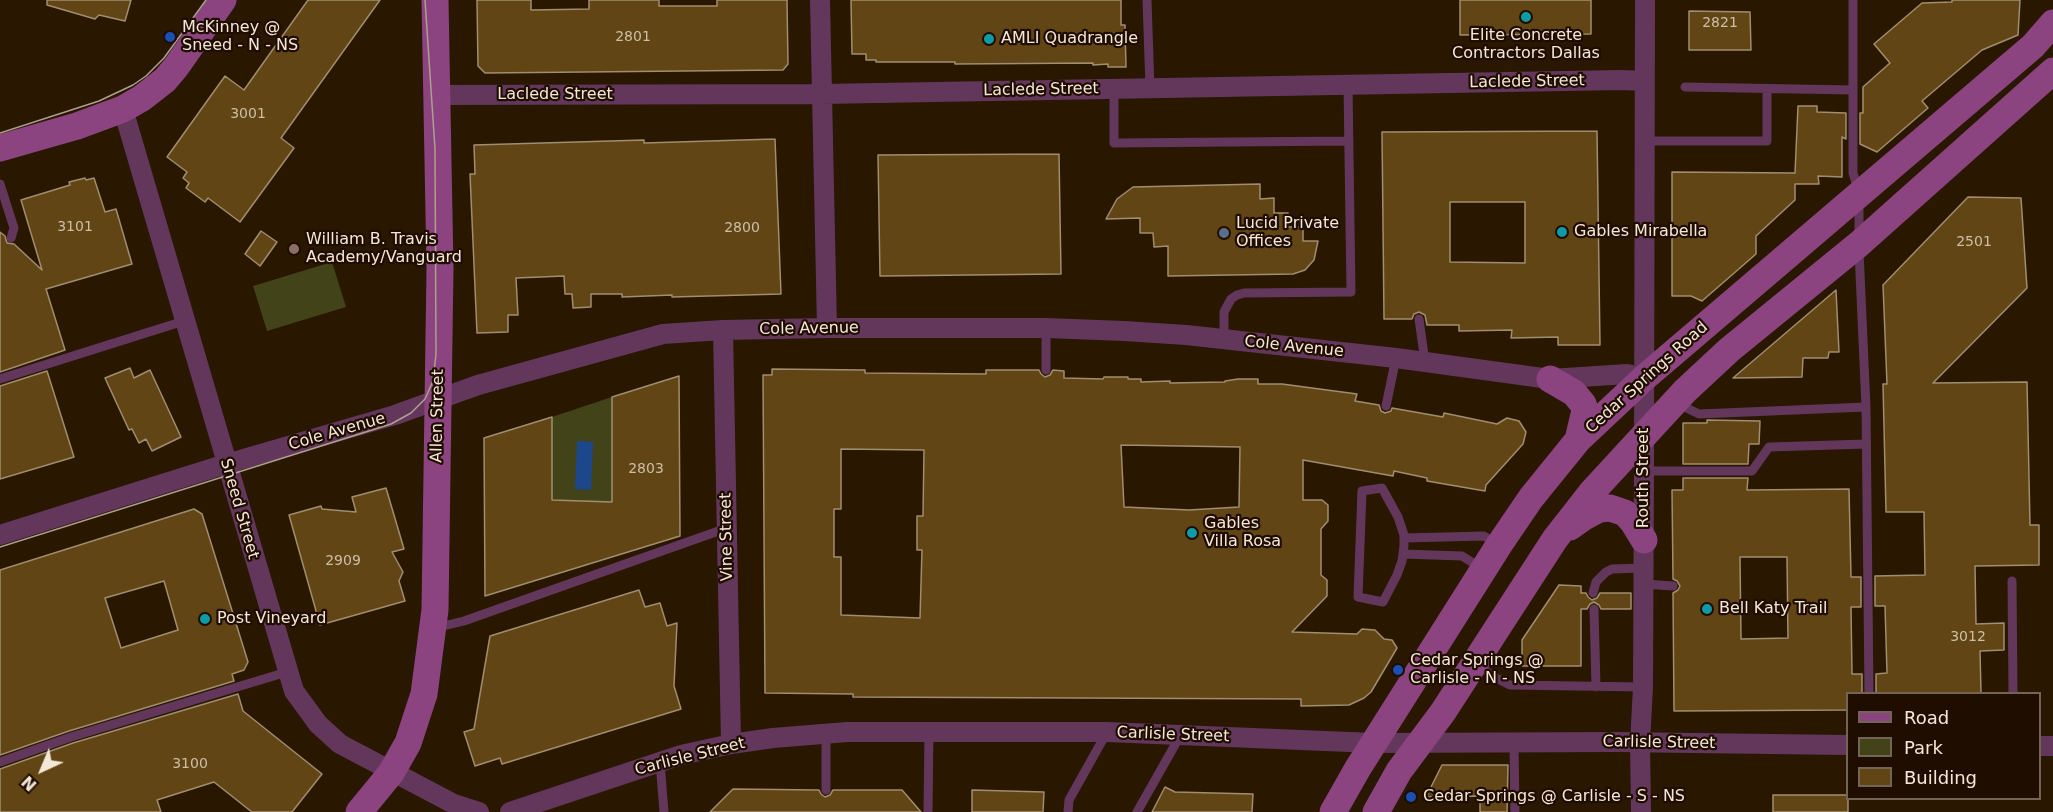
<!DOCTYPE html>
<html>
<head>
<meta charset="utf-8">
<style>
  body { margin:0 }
  #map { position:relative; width:2053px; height:812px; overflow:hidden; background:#291700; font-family:"DejaVu Sans",sans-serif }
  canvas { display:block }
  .legend { position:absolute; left:1846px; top:692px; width:195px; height:108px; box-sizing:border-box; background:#1f0d00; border:2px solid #746456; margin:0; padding:8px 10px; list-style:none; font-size:18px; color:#f4e7d8 }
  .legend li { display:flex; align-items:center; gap:12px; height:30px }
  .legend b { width:30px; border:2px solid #746456 }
  .north { position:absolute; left:12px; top:740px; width:60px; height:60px; -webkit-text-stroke:4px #1f0d00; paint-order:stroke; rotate:224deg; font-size:16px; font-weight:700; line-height:24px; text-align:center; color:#f4e7d8 }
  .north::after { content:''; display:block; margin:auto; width:21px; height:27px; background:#f4e7d8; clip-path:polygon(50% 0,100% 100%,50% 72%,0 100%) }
</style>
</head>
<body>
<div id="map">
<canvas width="2053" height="812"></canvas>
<ul class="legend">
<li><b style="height:8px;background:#8b447f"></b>Road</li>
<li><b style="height:16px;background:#424318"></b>Park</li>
<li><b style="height:16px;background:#614515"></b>Building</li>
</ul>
<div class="north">N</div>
</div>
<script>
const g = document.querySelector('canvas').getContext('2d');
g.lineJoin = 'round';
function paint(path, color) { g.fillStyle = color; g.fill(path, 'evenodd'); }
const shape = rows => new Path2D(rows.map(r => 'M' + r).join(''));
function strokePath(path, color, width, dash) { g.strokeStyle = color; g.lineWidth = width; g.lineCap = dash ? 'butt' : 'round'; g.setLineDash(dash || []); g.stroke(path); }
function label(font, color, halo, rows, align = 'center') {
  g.font = font + ' "DejaVu Sans",sans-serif'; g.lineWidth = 4.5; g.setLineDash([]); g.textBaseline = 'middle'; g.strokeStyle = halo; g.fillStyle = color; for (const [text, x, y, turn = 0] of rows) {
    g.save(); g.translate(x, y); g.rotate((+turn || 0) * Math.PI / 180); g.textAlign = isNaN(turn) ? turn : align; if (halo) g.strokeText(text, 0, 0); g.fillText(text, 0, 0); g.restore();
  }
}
paint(shape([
  [332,262,346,307,267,331,253,286],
  [612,397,612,504,552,504,552,417]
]), '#424318');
paint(shape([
  [577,441,593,442,591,490,575,489]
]), '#1d478b');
const building = shape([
  [47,0,131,0,125,21,99,15,95,19,47,5,47,0],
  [308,0,380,0,281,138,294,148,240,222,208,198,205,202,186,188,189,183,183,178,187,172,167,157,225,76,244,90,308,0],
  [477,0,531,0,531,10,589,9,589,0,659,0,659,6,717,6,717,0,787,0,788,64,783,70,485,73,478,66,477,0],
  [851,0,1121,0,1121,25,1125,25,1126,67,1108,67,1108,64,1093,65,1093,63,955,64,955,62,876,62,876,60,866,60,866,54,852,54,851,0],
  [1460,0,1591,0,1591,34,1460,35,1460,0],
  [1952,0,2020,0,2018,35,1982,50,1922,101,1928,108,1877,152,1860,144,1860,113,1863,113,1863,87,1890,63,1874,44,1922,3,1952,2,1952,0],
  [1689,11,1750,12,1751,50,1689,50,1689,11],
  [1798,106,1817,106,1817,112,1846,113,1846,139,1842,137,1842,177,1818,176,1819,184,1795,184,1795,200,1756,236,1756,254,1702,301,1691,296,1672,296,1672,172,1795,173,1798,106],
  [1597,131,1600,345,1558,345,1558,337,1511,338,1512,330,1459,331,1459,325,1427,325,1425,315,1419,312,1414,314,1412,319,1384,319,1382,132,1597,131],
  [1450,202,1525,202,1525,263,1450,262,1450,202],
  [775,139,781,294,672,297,672,295,622,297,622,294,591,294,591,307,573,308,572,294,565,294,564,276,516,278,518,315,508,315,508,332,477,333,470,174,475,174,474,145,644,140,644,143,775,139],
  [1059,154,1061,274,880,276,878,155,1059,154],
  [85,178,86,180,94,178,105,212,116,209,132,264,46,289,65,350,0,372,0,232,5,236,7,243,14,244,42,270,21,200,70,185,69,182,85,178],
  [1260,184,1260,199,1274,198,1274,213,1288,213,1288,227,1303,227,1303,241,1318,241,1314,260,1305,270,1293,274,1168,276,1168,246,1154,247,1153,233,1140,233,1140,218,1106,219,1117,199,1133,187,1260,184],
  [1968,197,2021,198,2027,288,1933,383,2027,382,2030,525,2039,525,2039,565,1975,566,1976,624,2004,623,2004,650,1980,651,1981,693,1876,693,1876,674,1887,673,1885,606,1875,606,1875,576,1925,575,1924,512,1886,512,1883,384,1887,384,1883,285,1968,197],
  [261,231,277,242,260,266,245,254,261,231],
  [1836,290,1839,352,1829,352,1828,358,1803,358,1802,377,1733,378,1836,290],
  [130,368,134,378,150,370,181,437,152,451,146,439,139,443,132,429,129,430,105,378,130,368],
  [772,369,865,370,865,373,986,374,986,370,1039,370,1041,374,1045,377,1050,375,1053,370,1064,371,1064,378,1103,379,1104,377,1128,377,1128,379,1141,379,1141,382,1170,381,1170,383,1225,382,1225,381,1238,379,1258,379,1258,384,1282,384,1357,394,1355,401,1379,405,1381,411,1385,413,1391,411,1392,408,1443,417,1444,413,1497,424,1507,418,1519,421,1526,432,1523,444,1486,485,1485,491,1427,481,1427,478,1394,471,1393,476,1303,460,1303,500,1322,500,1328,505,1328,521,1321,529,1321,575,1327,580,1327,596,1292,632,1357,634,1362,629,1375,630,1384,639,1392,640,1397,648,1371,692,1364,698,1349,705,1301,706,1301,699,853,697,853,694,765,693,763,375,772,375,772,369],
  [1121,445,1240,447,1239,507,1189,510,1124,507,1121,445],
  [841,449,924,450,923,516,917,516,917,550,922,550,920,618,841,615,841,557,834,557,834,509,841,509,841,449],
  [47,371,74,457,0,479,0,386,47,371],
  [679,376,680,536,485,596,484,438,552,417,552,500,612,502,612,397,679,376],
  [1707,420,1760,421,1759,444,1749,444,1748,464,1683,464,1683,423,1707,423,1707,420],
  [1683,478,1748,478,1747,490,1849,489,1851,577,1861,577,1861,607,1851,607,1852,674,1862,674,1862,693,1848,693,1848,710,1674,711,1673,593,1678,590,1680,586,1677,581,1673,579,1672,490,1683,490,1683,478],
  [1740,557,1787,557,1788,638,1741,639,1740,557],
  [386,488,404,549,392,552,403,572,399,581,405,601,320,625,289,515,321,506,322,509,356,512,352,497,386,488],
  [194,509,202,514,248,662,244,670,232,674,234,681,69,731,0,755,0,570,194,509],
  [164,581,178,630,121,648,105,598,164,581],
  [1559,585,1581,586,1581,593,1586,593,1588,597,1592,600,1597,598,1600,593,1631,593,1631,609,1601,609,1599,605,1594,602,1590,604,1587,609,1581,609,1581,666,1522,666,1522,640,1559,585],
  [639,590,645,607,660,603,667,626,677,623,674,686,681,709,502,764,500,758,475,766,464,732,474,729,490,636,639,590],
  [238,694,243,711,322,774,292,812,252,812,214,782,157,800,161,812,0,812,0,769,73,743,238,694],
  [1442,765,1508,765,1507,812,1480,812,1480,796,1426,797,1442,765],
  [1165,787,1175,792,1253,794,1252,812,1152,812,1165,787],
  [733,789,819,790,821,794,825,797,830,795,833,790,902,790,921,812,710,812,733,789],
  [972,790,1044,792,1043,812,972,812,972,790],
  [1773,795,1848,795,1848,812,1773,812,1773,795]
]);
paint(building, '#614515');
strokePath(building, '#a18d6f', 1.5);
strokePath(shape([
  [1147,0,1150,88],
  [1853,0,1853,173,1858,189],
  [1685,87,1853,90],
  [1114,89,1114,143,1349,141],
  [1645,141,1767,141,1767,89],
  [0,184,14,228,11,238],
  [1859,237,1859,203],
  [1859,251,1866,407,1869,694],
  [1419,319,1425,362],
  [1224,339,1224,312,1231,299,1237,295,1244,293,1351,292,1348,85],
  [1046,370,1046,328],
  [0,379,184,321],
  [1676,403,1699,414,1866,407],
  [1386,406,1396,358],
  [1644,471,1752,471,1769,447,1866,444],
  [1382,488,1398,517,1404,535,1404,546,1402,561,1397,575,1383,602,1358,597,1362,491,1382,488],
  [1404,538,1484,536,1497,544],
  [1403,554,1462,556,1481,568],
  [2012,581,2013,694],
  [1644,584,1673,586],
  [1593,593,1596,582,1606,572,1612,569,1643,568],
  [1594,609,1596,687],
  [435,628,464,621,727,528],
  [1479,664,1492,676,1510,685,1643,687],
  [1514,743,1515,812],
  [0,762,71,737,287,672],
  [660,762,664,812],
  [826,790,826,734],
  [928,812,929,732],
  [1068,812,1069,800,1107,732],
  [1137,812,1180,736]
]), '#63375b', 9);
strokePath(shape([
  [820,0,827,328],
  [437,95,821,94,1621,80,1645,81],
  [123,109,294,691,318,724,340,744,454,804,479,812],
  [723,330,731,744],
  [0,535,226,464,395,415,478,385,663,334,723,330,827,328,1046,328,1124,331,1186,335,1396,358,1550,379,1627,374,1644,378],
  [2040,746,2053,746],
  [510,812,681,755,731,744,773,738,847,732,1107,732,1374,743,1616,742,1848,745],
  [1641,812,1640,743,1643,687,1644,463,1645,0]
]), '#63375b', 20);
strokePath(shape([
  [0,148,77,126,123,109,142,98,165,80,176,67,223,0],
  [1550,379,1574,393,1583,404,1585,410,1578,440],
  [1570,527,1584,517,1599,509,1610,508,1625,513,1633,522,1644,540],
  [359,812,391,773,408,743,424,694,435,610,440,268,435,0],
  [1333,812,1358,768,1499,545,1531,498,1578,440,1644,378,2033,46,2053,23],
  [1376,812,1399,771,1443,712,1555,539,1591,493,1685,391,1729,350,1859,244,2053,71]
]), '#8b447f', 27);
strokePath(shape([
  [0,133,99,101,133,85,146,76,164,58,206,0],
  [0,547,391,424,411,413,425,399,433,381,436,354,435,149,425,0]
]), '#aea08e', 1.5);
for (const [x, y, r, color] of [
  [1526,17,6,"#0f9aa8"],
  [170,37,6,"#1a4fb4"],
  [989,39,6,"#0f9aa8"],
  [1562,232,6,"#0f9aa8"],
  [1224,233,6,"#5c6f8a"],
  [294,249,6,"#8d6e63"],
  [1192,533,6,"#0f9aa8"],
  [1707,609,6,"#0f9aa8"],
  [205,619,6,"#0f9aa8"],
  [1398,670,6,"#1a4fb4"],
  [1411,797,6,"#1a4fb4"]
]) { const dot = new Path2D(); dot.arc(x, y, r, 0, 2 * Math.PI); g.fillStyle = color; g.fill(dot); strokePath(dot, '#1f0d00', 2); }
label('14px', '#cfbea7', null, [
  ["2821",1720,23],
  ["2801",633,37],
  ["3001",248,114],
  ["3101",75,227],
  ["2800",742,228],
  ["2501",1974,242],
  ["2803",646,469],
  ["2909",343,561],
  ["3012",1968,637],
  ["3100",190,764]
]);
label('16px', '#f4e7d8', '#1f0d00', [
  ["McKinney @",182,28],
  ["Sneed - N - NS",182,46],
  ["Elite Concrete",1526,36,"center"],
  ["Contractors Dallas",1526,54,"center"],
  ["AMLI Quadrangle",1001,39],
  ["Lucid Private",1236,224],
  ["Offices",1236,242],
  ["Gables Mirabella",1574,232],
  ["William B. Travis",306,240],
  ["Academy/Vanguard",306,258],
  ["Gables",1204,524],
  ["Villa Rosa",1204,542],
  ["Bell Katy Trail",1719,609],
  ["Post Vineyard",217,619],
  ["Cedar Springs @",1410,661],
  ["Carlisle - N - NS",1410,679],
  ["Cedar Springs @ Carlisle - S - NS",1423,797]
], 'left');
label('16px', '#f4e7d8', '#1f0d00', [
  ["Laclede Street",1527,82,-1],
  ["Laclede Street",1041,90,-1],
  ["Laclede Street",555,95],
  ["Cole Avenue",809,329,-1],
  ["Cole Avenue",1294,347,6],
  ["Cedar Springs Road",1647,378,-42],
  ["Allen Street",438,416,-89],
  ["Cole Avenue",337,432,-16],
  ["Routh Street",1644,478,-90],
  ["Sneed Street",239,509,74],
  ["Vine Street",727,537,-91],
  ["Carlisle Street",1173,735,2],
  ["Carlisle Street",1659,743,1],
  ["Carlisle Street",690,757,-14]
]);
</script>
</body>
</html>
